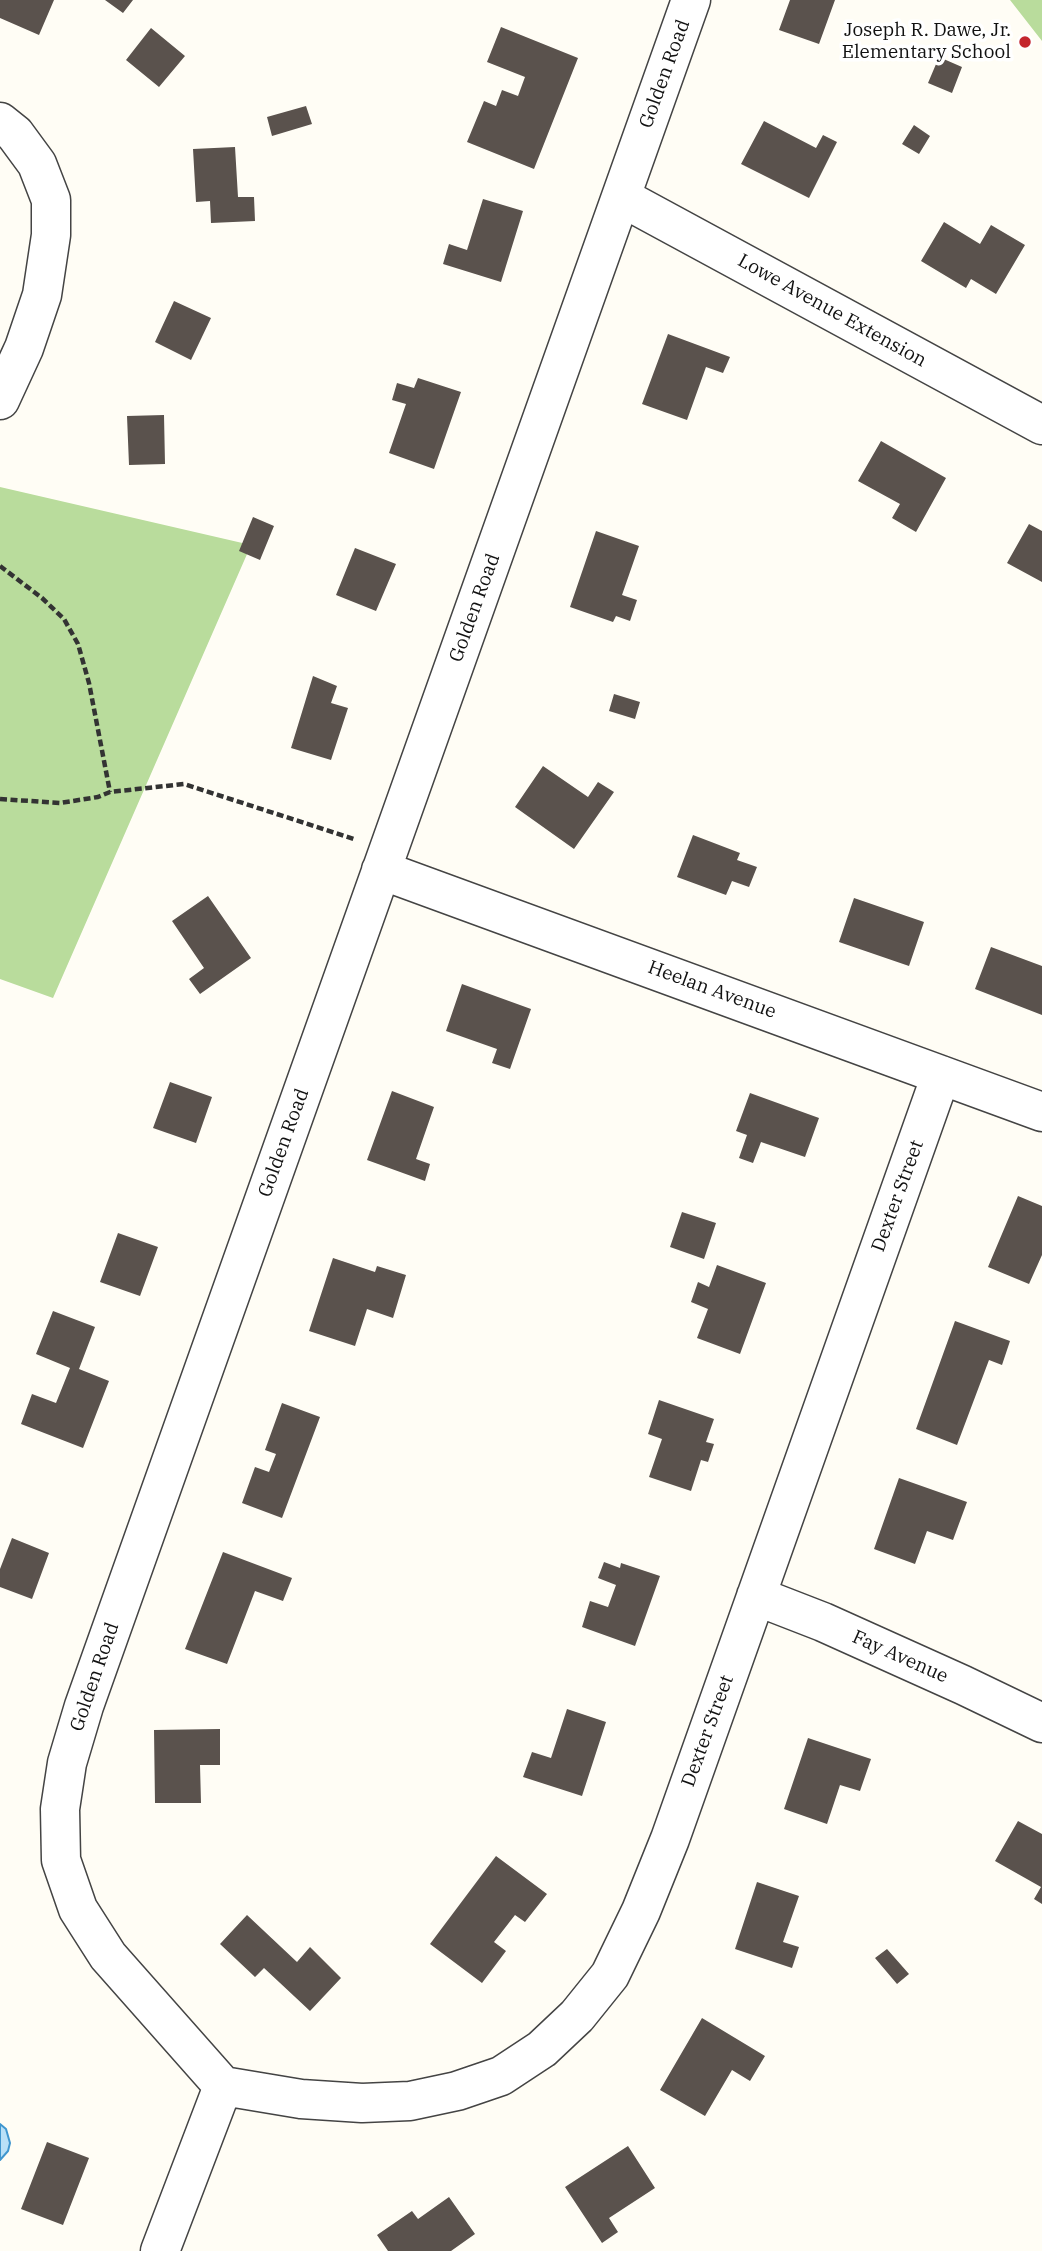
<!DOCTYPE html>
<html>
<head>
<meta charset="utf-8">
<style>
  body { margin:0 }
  canvas { display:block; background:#fffdf5 }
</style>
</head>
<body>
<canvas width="1042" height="2251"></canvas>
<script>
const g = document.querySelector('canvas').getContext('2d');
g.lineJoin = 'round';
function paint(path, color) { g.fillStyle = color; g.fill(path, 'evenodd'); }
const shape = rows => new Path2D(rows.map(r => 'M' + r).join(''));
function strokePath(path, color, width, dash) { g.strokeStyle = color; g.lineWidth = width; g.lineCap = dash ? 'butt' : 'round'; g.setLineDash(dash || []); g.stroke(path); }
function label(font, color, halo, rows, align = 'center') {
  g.font = font + ' "IBM Plex Serif",serif'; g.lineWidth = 7; g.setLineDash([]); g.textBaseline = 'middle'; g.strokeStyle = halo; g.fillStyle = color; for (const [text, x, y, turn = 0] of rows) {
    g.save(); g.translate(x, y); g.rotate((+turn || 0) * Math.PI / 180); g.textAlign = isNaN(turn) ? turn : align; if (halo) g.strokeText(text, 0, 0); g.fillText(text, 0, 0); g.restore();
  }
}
paint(shape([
  [1010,0,1042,0,1042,41],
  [0,487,251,545,53,998,0,979]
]), '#b9dc9c');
const water = shape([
  [0,2124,6,2129,10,2143,8,2151,0,2160,0,2124]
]);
paint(water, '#b9e0f7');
strokePath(water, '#3f96cf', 2);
paint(shape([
  [0,0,54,0,39,35,0,18],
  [105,0,133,0,123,13],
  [790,0,835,0,819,44,779,30],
  [501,27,578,58,534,169,467,142,484,101,496,106,502,90,518,96,525,77,487,62],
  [151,28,185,56,159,87,126,60],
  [939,57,962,67,952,93,928,83],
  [306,106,312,124,272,136,267,117],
  [764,121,816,148,823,135,837,142,809,198,741,164],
  [914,125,930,136,919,154,902,144],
  [235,147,238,197,254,197,255,221,211,223,210,201,196,202,193,149],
  [483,199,523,211,501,282,443,264,449,244,467,250],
  [944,222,980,244,991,225,1025,245,996,294,971,279,966,288,921,261],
  [174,301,211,318,191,360,155,342],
  [668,334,730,357,723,373,706,367,687,420,642,404],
  [418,378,461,392,434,469,389,453,406,404,392,400,397,383,414,388],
  [164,415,165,464,129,465,127,416],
  [881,441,946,478,916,532,892,518,900,504,858,481],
  [253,517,274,526,260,560,239,551],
  [1029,524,1042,531,1042,582,1007,563],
  [596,531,639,546,622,595,637,600,630,621,616,616,613,622,570,607],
  [355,548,396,564,376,611,336,595],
  [313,676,337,686,331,703,348,708,331,760,291,748],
  [614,694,640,702,635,719,609,711],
  [543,766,588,797,598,782,614,792,574,849,515,807],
  [693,835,740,853,737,860,757,867,749,887,732,881,726,895,677,877],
  [208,896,251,958,200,994,189,979,204,968,172,921],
  [854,898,924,922,909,966,839,942],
  [991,947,1042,966,1042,1015,975,989],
  [462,984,531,1009,510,1069,492,1063,497,1049,446,1031],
  [170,1082,212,1097,196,1143,153,1128],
  [392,1091,434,1107,416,1159,430,1164,425,1181,367,1160],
  [750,1093,819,1118,805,1157,761,1142,753,1163,739,1158,747,1135,736,1131],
  [1018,1196,1042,1206,1042,1255,1029,1284,988,1267],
  [682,1212,716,1223,704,1259,670,1247],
  [118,1233,158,1247,140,1296,100,1282],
  [333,1258,375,1272,377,1266,406,1275,393,1318,367,1309,355,1346,309,1331],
  [717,1265,766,1283,740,1354,697,1338,708,1309,691,1302,698,1282,709,1287],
  [53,1311,95,1327,79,1369,109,1381,83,1448,21,1424,32,1394,56,1403,70,1368,36,1354],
  [955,1321,1010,1341,1002,1365,989,1360,957,1445,916,1429],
  [659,1400,714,1419,706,1442,714,1444,708,1462,701,1460,691,1491,649,1477,662,1439,648,1434],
  [282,1403,320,1417,282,1518,242,1503,255,1467,269,1472,276,1454,265,1450],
  [899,1478,967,1502,953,1540,927,1531,915,1564,874,1549],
  [12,1538,49,1553,32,1599,0,1587,0,1569],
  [223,1552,292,1578,283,1601,255,1591,227,1664,185,1649],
  [604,1562,620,1568,621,1563,660,1576,635,1646,582,1627,590,1601,608,1607,616,1585,598,1578],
  [567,1709,606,1722,582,1796,523,1777,532,1752,551,1758],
  [220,1729,220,1765,200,1765,201,1803,155,1803,154,1730],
  [808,1738,871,1759,860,1791,840,1785,827,1824,784,1809],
  [1018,1821,1042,1834,1042,1904,1034,1899,1041,1887,995,1861],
  [496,1856,547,1894,525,1922,515,1915,494,1942,506,1951,482,1983,430,1944],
  [757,1882,799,1896,783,1942,799,1947,792,1968,735,1949],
  [247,1915,297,1962,310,1947,341,1978,310,2011,264,1968,255,1977,220,1944],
  [887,1949,909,1974,897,1984,875,1958],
  [702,2018,765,2056,750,2081,732,2070,705,2116,660,2090],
  [47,2142,89,2158,63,2225,21,2209],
  [628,2146,655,2188,609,2218,618,2232,602,2243,565,2187],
  [449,2197,475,2234,451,2251,388,2251,377,2235,412,2211,418,2219]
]), '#5a524d');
const minor = shape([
  [0,122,15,134,37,164,51,200,51,235,42,295,24,348,0,400],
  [621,197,1042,425],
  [381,870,1042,1112],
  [756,1596,823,1622,963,1685,1042,1723],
  [223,2086,108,1956,78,1909,61,1860,60,1809,67,1763,84,1706,691,0],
  [223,2086,301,2099,362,2103,410,2101,457,2091,501,2076,542,2049,577,2016,610,1975,641,1911,670,1839,941,1075],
  [160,2251,223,2086]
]);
strokePath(minor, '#444', 41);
strokePath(shape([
  [0,566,42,598,64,619,78,644,89,683,110,792],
  [0,799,60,803,98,797,110,792,184,784,354,839]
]), '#333', 4.5, [7, 3.5]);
strokePath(minor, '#fff', 38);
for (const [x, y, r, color] of [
  [1025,42,7,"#c4262e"]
]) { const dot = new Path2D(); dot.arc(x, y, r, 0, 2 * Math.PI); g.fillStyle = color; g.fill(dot); strokePath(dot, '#fff', 2.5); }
label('19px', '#111', '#fff', [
  ["Joseph R. Dawe, Jr.",1011,31],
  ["Elementary School",1011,53]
], 'right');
label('19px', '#111', '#fff', [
  ["Golden Road",665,74,-70],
  ["Lowe Avenue Extension",832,311,29],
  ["Golden Road",475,608,-70],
  ["Heelan Avenue",712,990,20],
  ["Golden Road",284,1143,-70],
  ["Dexter Street",898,1196,-70],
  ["Fay Avenue",900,1657,24],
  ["Golden Road",95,1677,-71],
  ["Dexter Street",708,1731,-70]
]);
</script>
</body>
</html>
